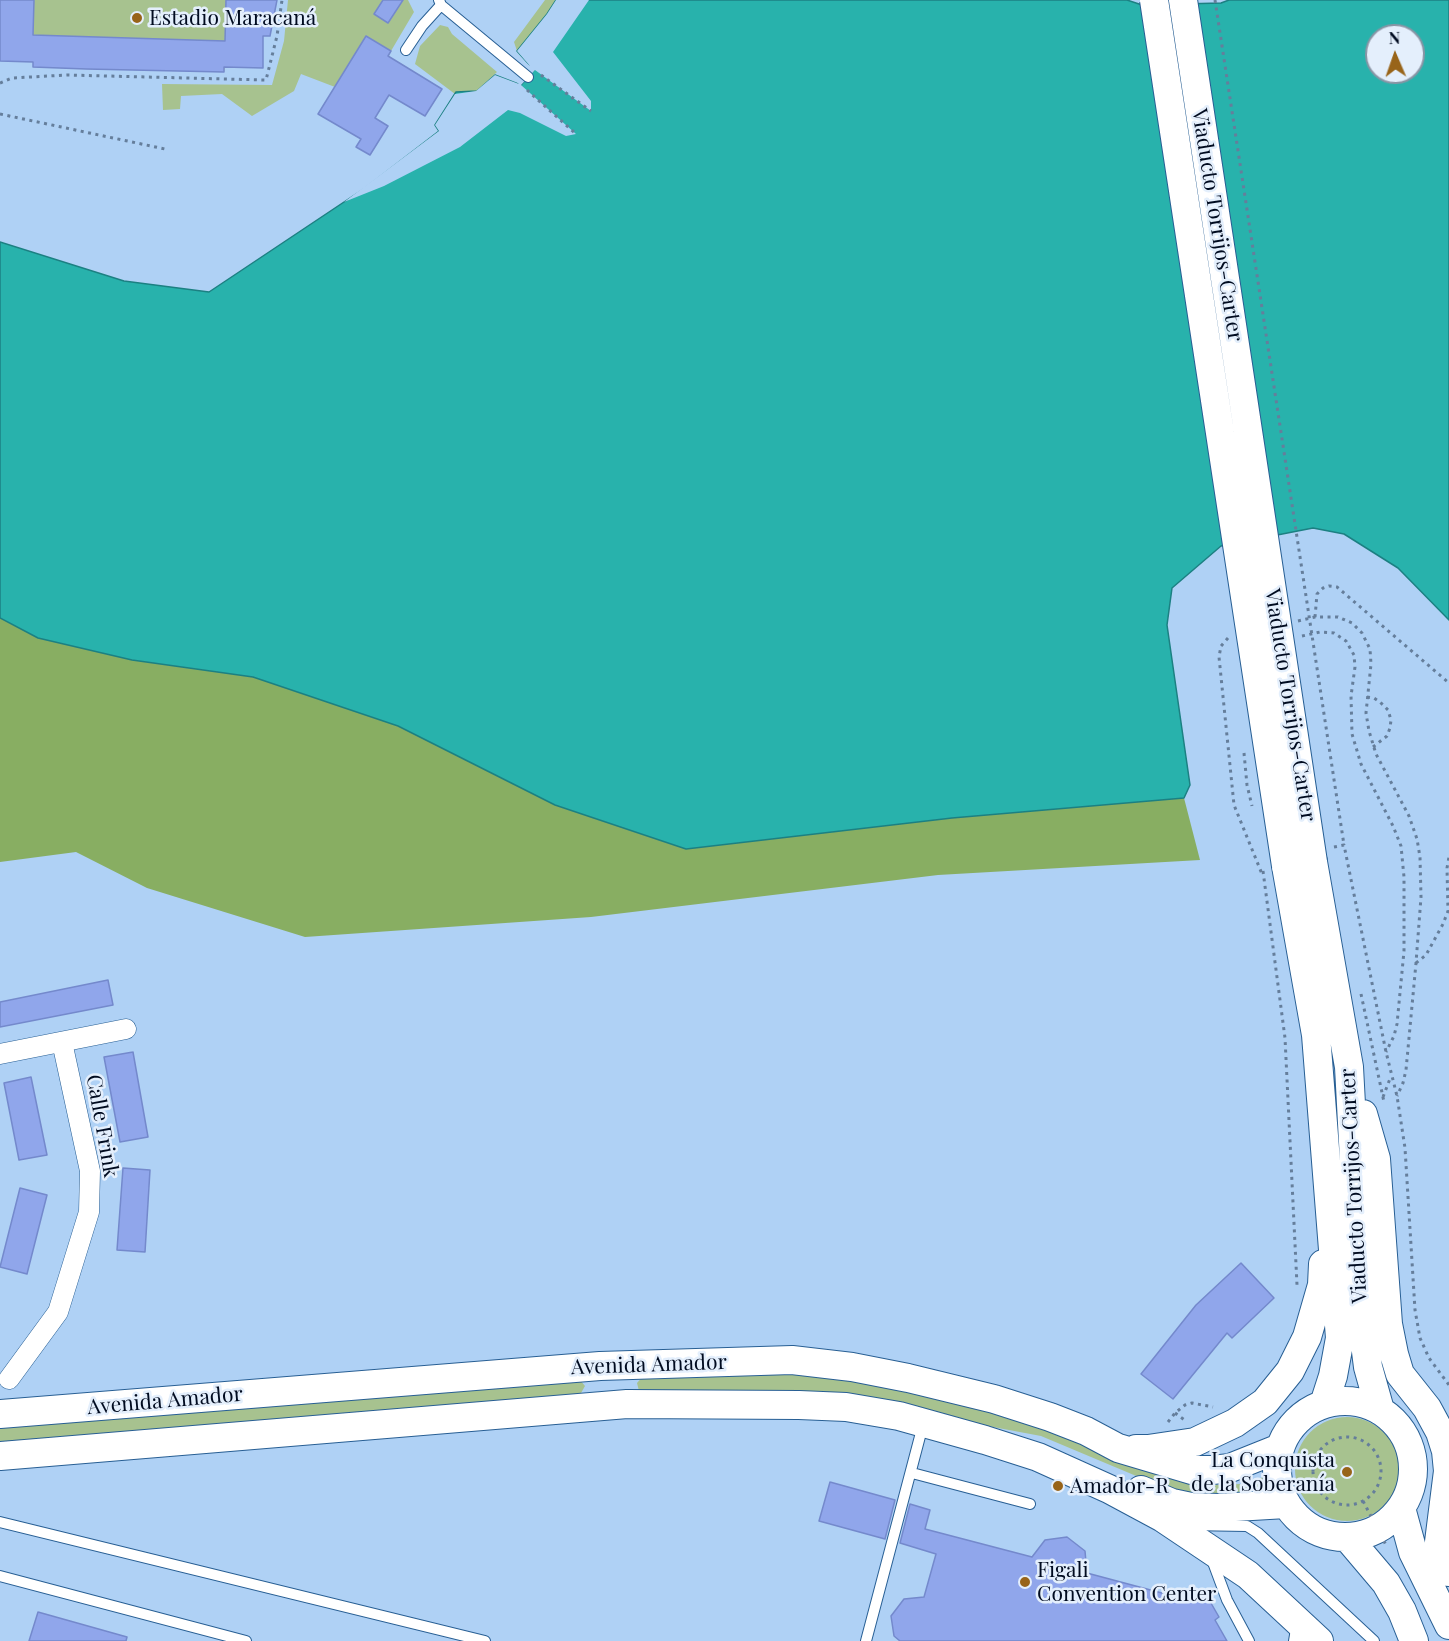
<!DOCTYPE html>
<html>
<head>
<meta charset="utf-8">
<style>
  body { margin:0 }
  #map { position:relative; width:1449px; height:1641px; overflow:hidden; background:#afd1f5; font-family:"Playfair Display",serif }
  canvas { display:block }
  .north { position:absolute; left:1365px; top:24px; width:60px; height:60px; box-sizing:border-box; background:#e4effc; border:2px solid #8994a4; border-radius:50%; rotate:358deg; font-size:16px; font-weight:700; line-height:24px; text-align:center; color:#000b20 }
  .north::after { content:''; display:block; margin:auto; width:21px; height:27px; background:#986419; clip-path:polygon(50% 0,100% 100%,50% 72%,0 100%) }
</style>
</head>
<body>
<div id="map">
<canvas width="1449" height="1641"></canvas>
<div class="north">N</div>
</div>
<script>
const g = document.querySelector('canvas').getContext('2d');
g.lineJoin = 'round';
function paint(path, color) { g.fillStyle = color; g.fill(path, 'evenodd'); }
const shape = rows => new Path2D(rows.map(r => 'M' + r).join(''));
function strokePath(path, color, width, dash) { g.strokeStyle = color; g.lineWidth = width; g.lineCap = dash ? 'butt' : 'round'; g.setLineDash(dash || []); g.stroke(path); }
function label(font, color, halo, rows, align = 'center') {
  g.font = font + ' "Playfair Display",serif'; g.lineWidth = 5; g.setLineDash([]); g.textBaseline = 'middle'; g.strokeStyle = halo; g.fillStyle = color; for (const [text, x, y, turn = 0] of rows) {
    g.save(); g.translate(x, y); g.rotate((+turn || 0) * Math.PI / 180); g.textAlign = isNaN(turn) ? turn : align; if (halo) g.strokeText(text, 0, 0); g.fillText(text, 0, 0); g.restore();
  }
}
paint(shape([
  [0,0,277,0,270,36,263,36,263,68,225,67,224,72,86,69,33,67,33,62,0,61],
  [288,0,408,0,414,12,391,51,366,36,335,87,301,74,294,91,252,116,222,94,181,96,180,109,163,110,162,84,272,85,284,41],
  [545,0,556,0,547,14,517,51,514,42],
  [440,25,448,27,452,34,497,72,477,91,456,92,455,94,415,64,420,46],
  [784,1368,846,1376,1040,1421,1179,1481,1196,1485,1243,1484,1266,1476,1270,1496,1219,1497,1172,1491,1041,1436,977,1424,639,1391,637,1383,645,1374],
  [580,1380,585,1386,581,1393,569,1399,0,1447,0,1426],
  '1295 1469a52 52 0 1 1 104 0a52 52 0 1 1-104 0Z'
]), '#a7c28f');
paint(shape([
  [0,618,38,638,132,660,253,677,398,726,555,805,686,849,952,818,1184,798,1200,860,938,875,591,917,305,937,147,888,76,852,0,862]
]), '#88ae62');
const water = shape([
  [556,0,1127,0,1142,5,1221,3,1229,0,1449,0,1449,620,1398,568,1344,534,1313,528,1221,546,1172,588,1167,625,1190,785,1184,798,952,818,686,849,555,805,398,726,253,677,132,660,38,638,0,618,0,242,124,281,209,292,365,188,439,131,435,125,456,92,477,91,495,75,521,85,534,70,517,51,547,14,556,0],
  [1377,36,1413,36,1413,72,1377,72,1377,36]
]);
paint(water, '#28b2ac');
strokePath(water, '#1c8082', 1.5);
paint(shape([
  [556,0,589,0,553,52,591,101,591,111,535,70,521,85,576,134,566,136,520,113,508,110,460,147,384,186,344,202,439,131,435,125,455,94,476,91,495,75,519,84,514,79,520,82,530,70,517,56,530,66,517,51,547,14]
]), '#afd1f5');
const building = shape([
  [0,0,34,0,33,35,225,41,226,0,277,0,270,36,263,36,263,68,224,67,224,72,86,69,33,67,33,62,0,61,0,0],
  [383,0,403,0,388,23,374,14,383,0],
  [366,36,391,51,388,56,442,89,425,116,389,95,375,118,388,126,370,155,356,147,361,139,318,114,366,36],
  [108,980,113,1005,0,1027,0,1002,108,980],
  [133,1052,148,1137,120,1142,104,1057,133,1052],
  [31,1077,47,1155,19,1160,4,1083,31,1077],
  [123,1168,150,1170,145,1252,117,1250,123,1168],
  [20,1188,47,1195,27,1274,0,1267,20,1188],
  [1241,1263,1274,1298,1232,1338,1227,1333,1173,1399,1141,1374,1196,1305,1241,1263],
  [830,1482,895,1500,885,1539,819,1521,830,1482],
  [910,1504,930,1510,925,1529,1032,1557,1045,1540,1067,1537,1085,1551,1087,1573,1188,1600,1204,1591,1219,1617,1215,1620,1227,1641,900,1641,894,1636,891,1616,904,1599,924,1597,936,1554,900,1543,910,1504],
  [38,1612,127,1637,126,1641,29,1641,38,1612]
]);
paint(building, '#90a6eb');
strokePath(building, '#7489cc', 1.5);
const lane = shape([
  [441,5,528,77],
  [406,50,422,26,441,5,439,0],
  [912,1473,1030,1504],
  [0,1522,485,1641],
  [1187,1525,1247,1526,1258,1533,1374,1641],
  [1211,1557,1227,1600,1249,1641],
  [0,1576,246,1641],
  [866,1641,923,1425],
  [1294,1641,1297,1623]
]);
const street = shape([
  [0,1054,126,1029],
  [9,1379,58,1312,89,1212,90,1171,62,1042]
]);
const secondary = shape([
  [1313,862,1349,1067,1363,1328,1368,1367,1380,1410],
  [1286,866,1316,1035,1340,1338,1333,1376,1324,1404],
  [1363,1114,1376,1159,1388,1324,1394,1354,1400,1374,1427,1408,1440,1432,1446,1451,1448,1471,1439,1542,1449,1572],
  '1277 1469a68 68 0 1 1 136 0a68 68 0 1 1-136 0Z',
  [0,1414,600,1366,792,1360,852,1367,908,1378,994,1399,1050,1417,1086,1431,1118,1448,1192,1470,1212,1470,1230,1468,1280,1448],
  [1136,1449,1148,1449,1195,1442,1235,1423,1265,1402,1290,1371,1307,1337,1322,1285,1323,1264],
  [0,1456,627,1404,799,1405,846,1407,899,1416,985,1440,1038,1457,1109,1489,1163,1518,1248,1575,1319,1641],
  [1141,1490,1172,1503,1191,1507,1218,1508,1286,1504],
  [1401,1508,1413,1552,1449,1625],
  [1347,1537,1386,1583,1402,1611,1414,1641]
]);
strokePath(lane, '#285f94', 12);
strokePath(street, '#285f94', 21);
strokePath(secondary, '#285f94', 30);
strokePath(shape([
  [541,75,591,111],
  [0,83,12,78,67,75,266,80,277,36,282,0],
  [527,90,576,134],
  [0,114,165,149],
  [1315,617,1317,594,1323,588,1329,586,1337,587,1449,683],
  [1298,621,1315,617,1338,617,1352,623,1362,633,1370,649,1371,664,1366,713,1369,731,1376,754,1409,816,1417,839,1420,857,1421,897,1416,963,1406,1070,1403,1083,1397,1096],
  [1302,636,1320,632,1334,633,1346,641,1354,655,1355,667,1351,696,1352,734,1361,764,1393,826,1401,846,1404,877,1404,951,1397,1024,1394,1036,1386,1052],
  [1228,638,1221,646,1219,657,1234,805,1262,874],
  [1367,697,1374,698,1380,702,1388,710,1391,720,1390,728,1387,736,1373,747],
  [1244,753,1247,785,1252,806],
  [1334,847,1344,845,1386,1052,1397,1096,1405,1148,1415,1310,1420,1338,1429,1358,1449,1385],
  [1263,871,1285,1038,1297,1285],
  [1416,963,1426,955,1443,924,1448,911,1447,868,1449,857],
  [1361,994,1384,1102],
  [1383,1097,1391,1076],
  [1175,1413,1186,1421],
  [1168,1422,1175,1413,1185,1405,1192,1403,1213,1407],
  '1313 1471a34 34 0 1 1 68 0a34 34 0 1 1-68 0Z',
  [1363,1501,1387,1547]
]), '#657e9b', 3, [3, 4.5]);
strokePath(lane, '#fff', 10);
strokePath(street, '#fff', 20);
strokePath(secondary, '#fff', 28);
const secondaryBridge = shape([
  [1154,0,1286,866],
  [1183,0,1313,862]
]);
strokePath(secondaryBridge, '#285f94', 30, []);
strokePath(shape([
  [1215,0,1344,845]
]), '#657e9b', 3, [3, 4.5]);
strokePath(secondaryBridge, '#fff', 28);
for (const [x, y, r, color] of [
  [137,18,6,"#986419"],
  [1347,1472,6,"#986419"],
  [1058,1486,6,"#986419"],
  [1025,1582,6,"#986419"]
]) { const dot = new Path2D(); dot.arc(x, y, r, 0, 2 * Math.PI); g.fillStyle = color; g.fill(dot); strokePath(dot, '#e4effc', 2); }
label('21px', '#000b20', '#e4effc', [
  ["Estadio Maracaná",149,18],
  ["La Conquista",1335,1460,"right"],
  ["de la Soberanía",1335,1484,"right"],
  ["Amador-R",1070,1486],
  ["Figali",1037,1570],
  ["Convention Center",1037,1594]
], 'left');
label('21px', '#000b20', '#e4effc', [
  ["Viaducto Torrijos-Carter",1217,225,81],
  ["Viaducto Torrijos-Carter",1290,705,81],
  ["Calle Frink",102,1126,80],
  ["Viaducto Torrijos-Carter",1354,1186,-93],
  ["Avenida Amador",649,1365,-2],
  ["Avenida Amador",165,1401,-5]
]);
</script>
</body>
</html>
